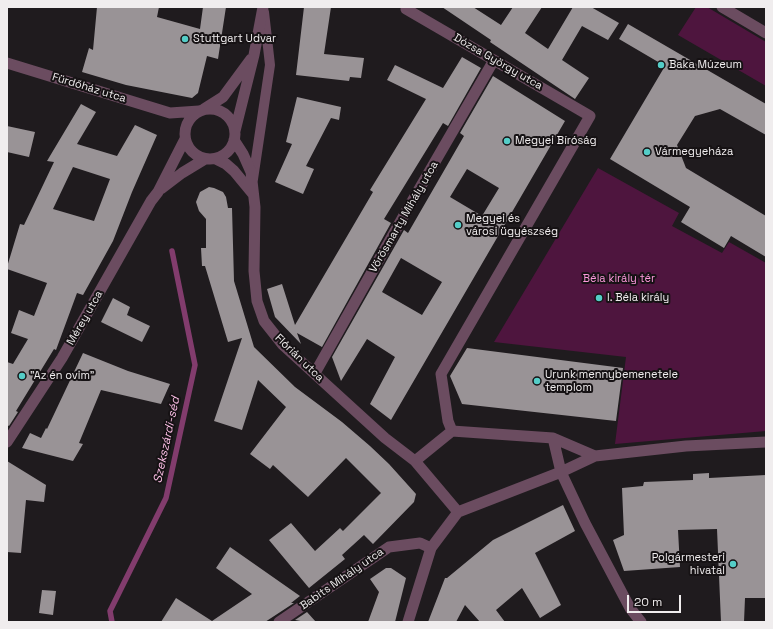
<!DOCTYPE html>
<html>
<head>
<meta charset="utf-8">
<style>
  body { margin:0 }
  #map { position:relative; width:773px; height:629px; overflow:hidden; background:#1f1b1e; font-family:"Space Grotesk",sans-serif }
  canvas { display:block }
  .frame { position:absolute; inset:0; border:8px solid #f0edee; pointer-events:none }
  .scale { position:absolute; left:627px; top:595px; width:54px; height:18px; box-sizing:border-box; border:2px solid #f0edee; border-top:0; padding-left:5px; font-size:12px; line-height:14px; white-space:nowrap; color:#f0edee; -webkit-text-stroke:3px #161214; paint-order:stroke }
</style>
</head>
<body>
<div id="map">
<canvas width="773" height="629"></canvas>
<div class="frame"></div>
<div class="scale">20 m</div>
</div>
<script>
const g = document.querySelector('canvas').getContext('2d');
g.lineJoin = 'round';
function paint(path, color) { g.fillStyle = color; g.fill(path, 'evenodd'); }
const shape = rows => new Path2D(rows.map(r => 'M' + r).join(''));
function strokePath(path, color, width, dash) { g.strokeStyle = color; g.lineWidth = width; g.lineCap = dash ? 'butt' : 'round'; g.setLineDash(dash || []); g.stroke(path); }
function label(font, color, halo, rows, align = 'center') {
  g.font = font + ' "Space Grotesk",sans-serif'; g.lineWidth = 4; g.setLineDash([]); g.textBaseline = 'middle'; g.strokeStyle = halo; g.fillStyle = color; for (const [text, x, y, turn = 0] of rows) {
    g.save(); g.translate(x, y); g.rotate((+turn || 0) * Math.PI / 180); g.textAlign = isNaN(turn) ? turn : align; if (halo) g.strokeText(text, 0, 0); g.fillText(text, 0, 0); g.restore();
  }
}
paint(shape([
  [696,7,707,7,766,42,766,86,678,35],
  [598,168,679,213,672,226,722,253,729,242,766,263,766,431,615,444,626,357,494,342]
]), '#4e153e');
strokePath(shape([
  [112,622,110,611,166,498,195,365,172,251]
]), '#823c6d', 5.5);
paint(shape([
  [97,7,159,7,157,17,200,29,203,7,226,7,218,59,207,56,198,93,192,98,126,85,82,72,89,48,93,50],
  [304,7,331,7,324,54,364,58,361,78,350,77,349,81,296,75],
  [442,7,473,7,501,25,513,7,542,7,525,33,548,49,573,7,591,7,619,23,608,40,582,26,562,60,589,78,575,99,490,42,491,40],
  [628,24,766,104,766,135,720,109,695,116,677,145,686,168,766,216,766,257,731,236,724,248,681,222,690,207,610,159,665,66,619,39],
  [462,57,481,68,448,126,443,123,384,219,391,223,322,347,297,333,301,344,275,317,267,289,282,284,295,325,373,192,370,190,426,99,387,80,395,65,443,88],
  [493,76,565,121,391,420,370,404,395,357,367,339,341,381,332,357,404,230,408,233,464,136,460,133],
  [467,169,499,188,482,216,450,197],
  [401,258,442,282,422,315,382,292],
  [297,97,341,107,339,120,331,118,306,166,314,169,303,194,275,182,292,144,286,142],
  [81,104,96,112,77,144,117,156,135,125,157,135,132,192,113,241,83,295,77,293,56,350,54,349,16,411,18,412,9,426,7,425,7,362,13,364,28,339,11,333,19,310,34,316,47,283,7,269,7,267,20,224,24,225,54,162,47,161],
  [73,167,110,179,94,221,53,209],
  [7,126,35,132,29,157,7,152],
  [209,187,214,188,223,192,226,197,228,208,232,208,234,281,254,347,295,387,342,422,370,446,389,464,416,494,414,502,373,544,364,535,342,555,345,559,309,588,269,540,291,523,315,551,340,528,343,531,381,493,346,458,308,497,273,465,270,469,250,454,286,407,258,380,242,430,214,421,242,338,228,342,205,266,202,266,201,248,206,248,206,219,199,211,196,202,200,192],
  [113,298,130,307,127,315,150,326,142,342,101,322],
  [467,348,623,368,616,421,462,404,450,376],
  [83,353,128,371,170,384,161,404,101,390,79,443,83,444,73,461,22,448,30,433,41,438,46,428,47,429],
  [7,461,46,485,44,502,26,500,21,553,7,552],
  [709,473,709,478,766,475,766,598,745,598,744,622,721,622,717,529,678,530,680,567,624,571,613,540,624,535,622,488,643,486,644,482,693,480,693,474],
  [563,505,575,531,535,553,561,605,540,618,522,588,496,610,505,622,480,622,465,605,456,622,428,622,445,578,447,578,493,540],
  [230,547,300,596,291,603,294,603,265,622,161,622,176,598,212,621,252,594,216,568],
  [386,568,391,568,406,578,395,622,368,622,379,592,370,579],
  [42,590,56,591,53,615,39,613],
  [307,612,316,622,306,622,295,620]
]), '#999396');
strokePath(shape([
  [253,179,270,65,264,12]
]), '#6b4c60', 10);
strokePath(shape([
  [722,7,766,33],
  [406,9,590,116,441,374,448,421,452,431],
  [7,63,170,113,199,111],
  '185 134a25 25 0 1 1 50 0a25 25 0 1 1-50 0Z',
  [204,109,223,97,251,59],
  [235,131,254,55,263,7],
  [234,140,243,154,251,172,255,207,254,271,257,301,264,321,283,345,385,438,415,461,458,512],
  [216,159,226,164,234,171,253,194],
  [161,189,182,173,205,159],
  [315,373,403,217,494,60],
  [553,438,561,472,585,523,630,608,641,622],
  [7,442,62,358,151,201,158,192,185,139],
  [415,461,452,431,553,438,595,456],
  [458,512,561,472,595,456,686,446,766,442],
  [279,622,389,547,420,543,431,548],
  [408,622,431,548,458,512]
]), '#6b4c60', 11);
for (const [x, y, r, color] of [
  [185,39,4,"#54cdc7"],
  [661,65,4,"#54cdc7"],
  [507,141,4,"#54cdc7"],
  [647,152,4,"#54cdc7"],
  [458,225,4,"#54cdc7"],
  [599,298,4,"#54cdc7"],
  [22,376,4,"#54cdc7"],
  [537,381,4,"#54cdc7"],
  [733,564,4,"#54cdc7"]
]) { const dot = new Path2D(); dot.arc(x, y, r, 0, 2 * Math.PI); g.fillStyle = color; g.fill(dot); strokePath(dot, '#161214', 1.5); }
label('11px', '#f0edee', '#161214', [
  ["Stuttgart Udvar",193,39],
  ["Baka Múzeum",669,65],
  ["Megyei Bíróság",515,141],
  ["Vármegyeháza",655,152],
  ["Megyei és",466,219],
  ["városi ügyészség",466,232],
  ["I. Béla király",607,298],
  ["Urunk mennybemenetele",545,375],
  ["templom",545,388],
  ["\"Az én ovim\"",30,376],
  ["Polgármesteri",725,558,"right"],
  ["hivatal",725,571,"right"]
], 'left');
label('11px', '#f0edee', '#161214', [
  ["Dózsa György utca",498,62,30],
  ["Fürdőház utca",89,88,17],
  ["Vörösmarty Mihály utca",404,217,-60],
  ["Mérey utca",85,318,-60],
  ["Flórián utca",299,358,44],
  ["Babits Mihály utca",342,579,-35]
]);
label('11px', '#fd99dc', '#161214', [
  ["Béla király tér",619,279]
]);
label('italic 12px', '#fbbee5', '#161214', [
  ["Szekszárdi-séd",167,440,-78]
]);
</script>
</body>
</html>
